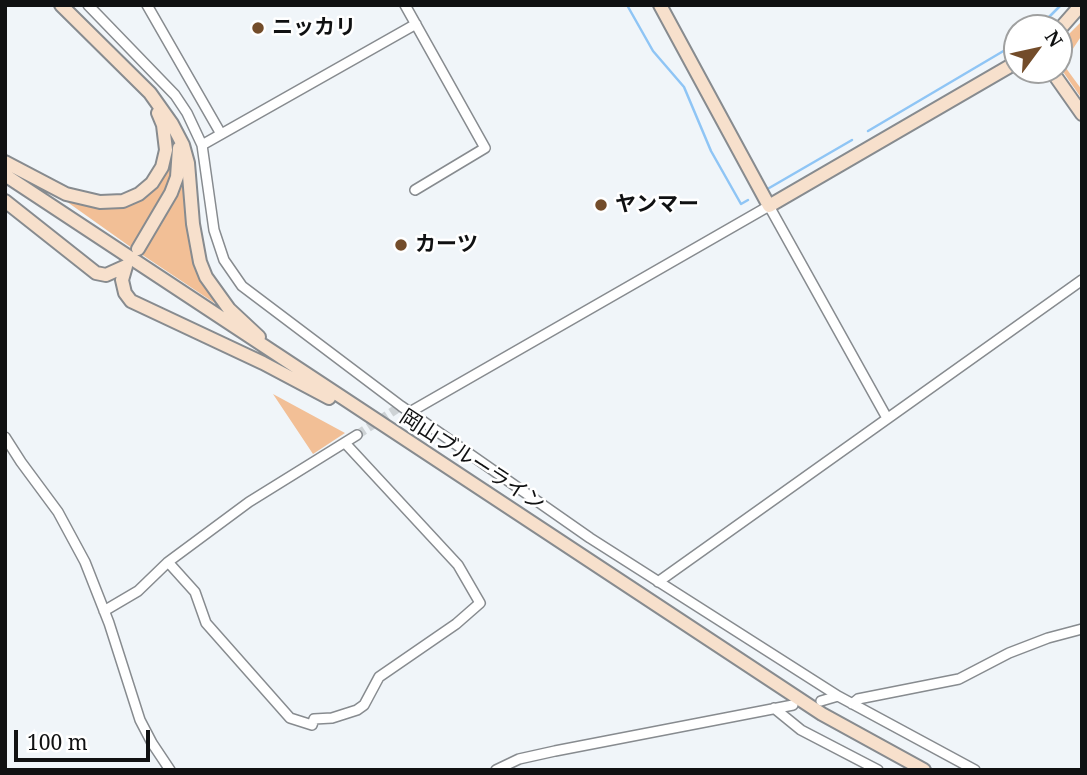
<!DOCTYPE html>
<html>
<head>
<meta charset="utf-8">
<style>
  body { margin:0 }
  #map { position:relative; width:1087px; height:775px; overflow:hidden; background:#f0f5f9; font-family:"Noto Serif",serif }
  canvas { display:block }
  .frame { position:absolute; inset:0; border:7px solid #101112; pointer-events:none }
  .north { position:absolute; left:1003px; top:14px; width:70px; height:70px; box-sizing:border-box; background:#fff; border:2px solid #9fa0a0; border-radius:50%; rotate:57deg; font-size:19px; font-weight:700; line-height:28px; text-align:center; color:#101112 }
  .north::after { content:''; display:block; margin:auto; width:24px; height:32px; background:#734c2a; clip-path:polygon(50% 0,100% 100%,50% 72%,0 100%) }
  .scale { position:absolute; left:14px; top:730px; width:136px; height:32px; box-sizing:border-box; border:4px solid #101112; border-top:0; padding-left:9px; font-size:21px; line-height:24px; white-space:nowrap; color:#101112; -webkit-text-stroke:5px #fff; paint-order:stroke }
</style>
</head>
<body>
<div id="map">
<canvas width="1087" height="775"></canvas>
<div class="frame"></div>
<div class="north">N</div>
<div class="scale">100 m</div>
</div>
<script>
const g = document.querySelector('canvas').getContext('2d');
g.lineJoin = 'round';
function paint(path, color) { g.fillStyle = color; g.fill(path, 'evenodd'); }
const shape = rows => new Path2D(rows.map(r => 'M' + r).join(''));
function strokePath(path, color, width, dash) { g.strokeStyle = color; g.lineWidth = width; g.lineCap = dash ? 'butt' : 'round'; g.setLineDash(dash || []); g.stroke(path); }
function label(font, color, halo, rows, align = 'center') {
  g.font = font + ' "Noto Serif","Noto Sans JP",serif'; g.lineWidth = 5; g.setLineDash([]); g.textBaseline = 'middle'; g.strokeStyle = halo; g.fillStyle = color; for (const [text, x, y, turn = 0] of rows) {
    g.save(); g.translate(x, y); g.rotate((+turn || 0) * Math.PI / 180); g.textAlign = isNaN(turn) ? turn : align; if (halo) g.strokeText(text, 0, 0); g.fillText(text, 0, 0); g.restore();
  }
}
paint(shape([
  [1082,21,1082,35,1063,64,1082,90,1082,99,1059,66,1059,44],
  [170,150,174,151,173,169,167,191,132,248,63,199,77,203,141,198],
  [184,179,189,224,218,301,216,304,141,254,161,225],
  [273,394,345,433,313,454]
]), '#f2bf96');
strokePath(shape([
  [627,5,653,51,684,87,711,151,741,204,748,200],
  [1038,28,1061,5],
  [868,131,1017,43],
  [764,191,852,140]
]), '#8fc5f5', 2.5);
strokePath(shape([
  [357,435,401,406]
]), '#ced3d6', 9, [9, 4.5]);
const street = shape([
  [88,5,175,95,187,113,202,145,214,230,224,260,242,286,401,406,590,538,838,696,975,770],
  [147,5,221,134],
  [405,5,485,148,415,190],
  [202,145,416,24],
  [410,412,769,206,887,418],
  [5,437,21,462,58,512,85,562,109,623,140,720,152,743,170,770],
  [168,562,195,592,206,623,290,718,312,725,314,719,332,718,357,710,364,705,379,677,456,624,480,603,458,565,345,443],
  [658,582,1082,280],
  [104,611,138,591,168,562,249,502,357,435],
  [821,701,838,696],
  [852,704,858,699,959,679,1009,653,1048,638,1082,629],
  [774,708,801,730,878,770],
  [496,770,519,759,555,751,793,705]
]);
const secondary = shape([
  [61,5,150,93,172,124,183,145,188,163,193,224,200,262,206,277,229,309,259,337],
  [660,5,769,206,1017,62],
  [1059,30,1081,5],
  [1051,70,1082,114],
  [5,162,66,194,100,202,123,201,139,194,152,183,162,167,166,150,163,125,158,113],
  [5,175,822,714,924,770],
  [5,201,96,273,106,275,126,266],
  [138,249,171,193,177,177,179,148],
  [126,266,122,280,125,293,131,301,263,363,329,398]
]);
strokePath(street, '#878b8f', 12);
strokePath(secondary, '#878b8f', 16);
strokePath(street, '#fff', 9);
strokePath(secondary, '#f7e0cc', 12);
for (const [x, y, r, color] of [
  [258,28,7,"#734c2a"],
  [601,205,7,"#734c2a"],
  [401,245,7,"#734c2a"]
]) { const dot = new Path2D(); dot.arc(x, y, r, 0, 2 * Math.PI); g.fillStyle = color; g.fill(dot); strokePath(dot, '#fff', 2.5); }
label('bold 21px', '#101112', '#fff', [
  ["ニッカリ",272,28],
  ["ヤンマー",615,205],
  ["カーツ",415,245]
], 'left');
label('21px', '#101112', '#fff', [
  ["岡山ブルーライン",472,461,33]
]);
</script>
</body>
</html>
